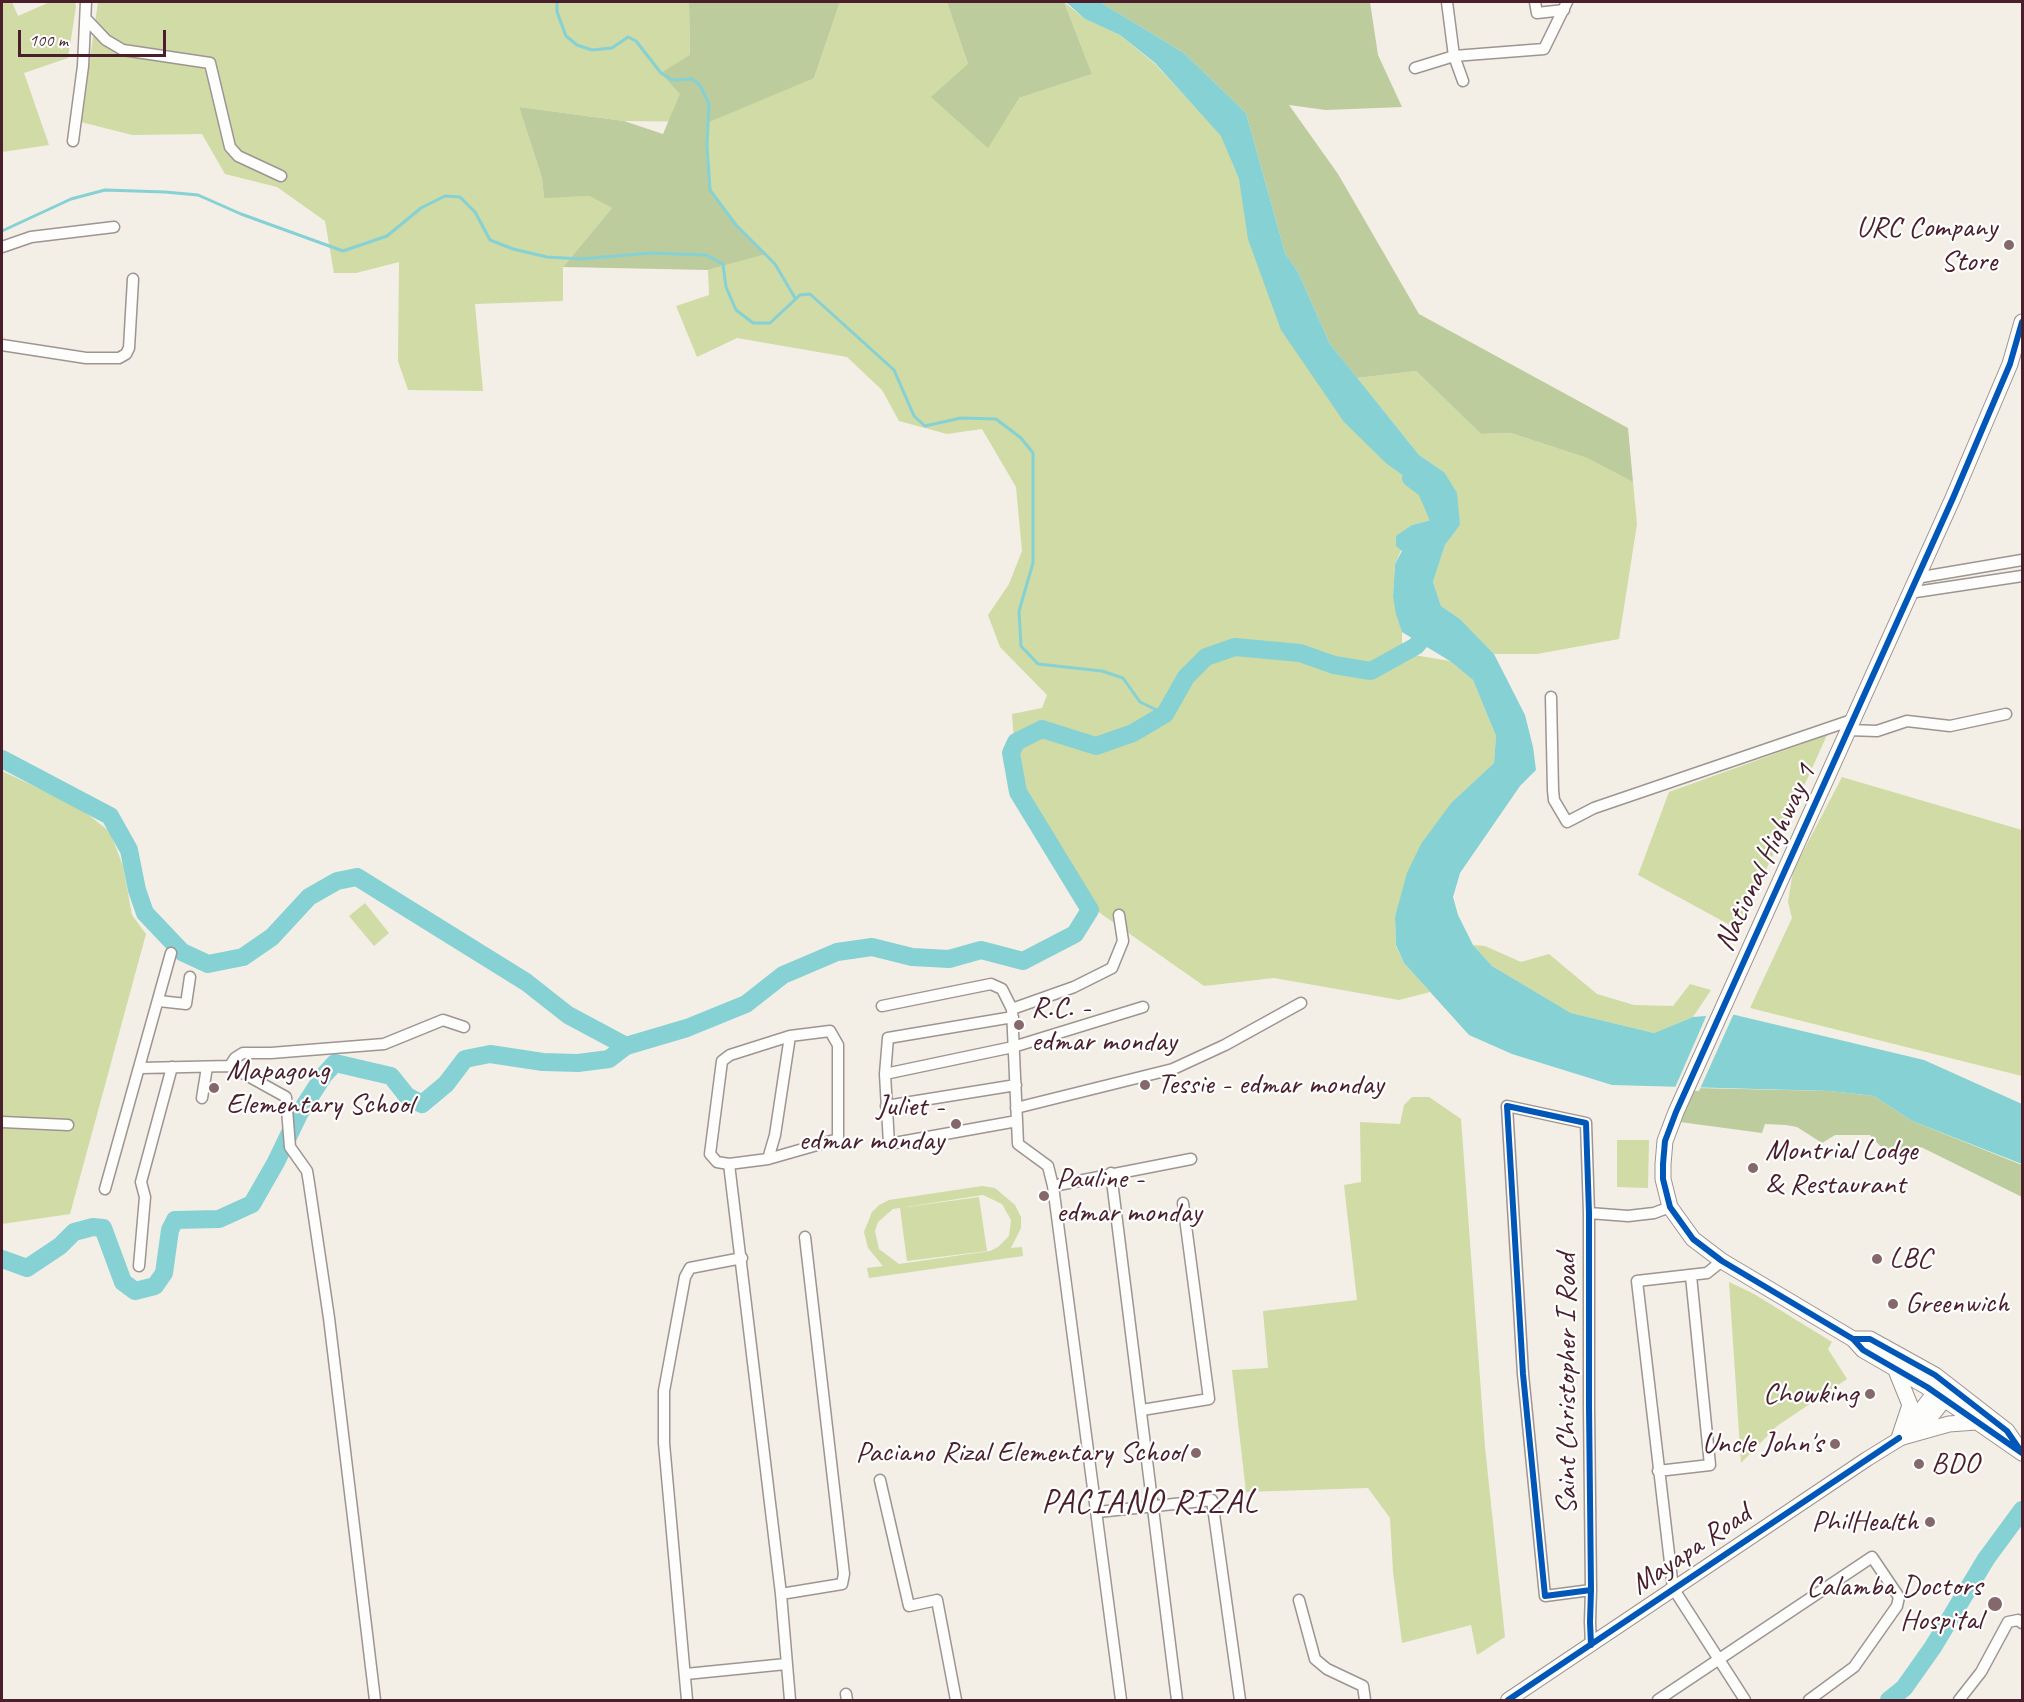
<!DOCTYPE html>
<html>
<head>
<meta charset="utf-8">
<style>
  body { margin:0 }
  #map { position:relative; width:2024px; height:1702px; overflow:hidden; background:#f3efe6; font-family:Caveat,sans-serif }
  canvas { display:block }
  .frame { position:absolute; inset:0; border:3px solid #4a1f2b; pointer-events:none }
  .scale { position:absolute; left:18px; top:30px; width:148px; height:27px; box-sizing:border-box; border:3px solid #4a1f2b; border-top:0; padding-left:8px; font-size:18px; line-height:21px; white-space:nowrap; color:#4a1f2b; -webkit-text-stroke:4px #fff; paint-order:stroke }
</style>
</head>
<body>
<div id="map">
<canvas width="2024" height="1702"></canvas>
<div class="frame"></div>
<div class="scale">100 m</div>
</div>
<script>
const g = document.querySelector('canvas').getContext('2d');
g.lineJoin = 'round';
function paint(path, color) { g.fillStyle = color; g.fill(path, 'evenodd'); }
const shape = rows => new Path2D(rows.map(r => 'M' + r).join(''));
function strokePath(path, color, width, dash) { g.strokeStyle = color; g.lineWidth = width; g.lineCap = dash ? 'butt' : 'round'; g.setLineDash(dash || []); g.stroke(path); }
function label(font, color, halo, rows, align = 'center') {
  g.font = font + ' Caveat,sans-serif'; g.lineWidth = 4.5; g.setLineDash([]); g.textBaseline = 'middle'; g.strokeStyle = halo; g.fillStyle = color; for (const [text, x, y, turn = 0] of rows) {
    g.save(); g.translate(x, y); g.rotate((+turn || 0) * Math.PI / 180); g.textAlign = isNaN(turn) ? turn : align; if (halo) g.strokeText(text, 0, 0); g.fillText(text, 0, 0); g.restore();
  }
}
paint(shape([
  [2,2,12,2,18,16,50,2,75,2,76,7,68,58,24,73,49,145,2,152],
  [98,2,689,2,690,55,814,78,840,2,947,2,968,64,1019,98,1092,74,1064,2,1085,19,1120,35,1155,64,1221,135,1239,179,1387,464,1434,498,1438,510,1431,520,1412,525,1395,564,1393,597,1402,632,1402,653,1450,661,1473,680,1496,736,1494,763,1452,802,1395,917,1396,946,1404,963,1430,992,1399,1000,1274,978,1204,986,1100,913,1074,885,1018,792,1012,714,1042,708,1047,695,1000,647,988,615,1009,584,1022,551,1016,487,982,429,947,434,899,421,882,390,847,357,737,338,697,357,676,306,709,295,708,270,765,254,736,225,710,190,707,146,709,122,624,121,519,107,542,178,544,197,589,196,612,208,563,267,563,301,475,304,483,391,408,390,398,361,399,262,356,273,334,273,325,221,277,187,225,174,202,134,132,135,81,122],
  [1416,371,1481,434,1511,433,1587,458,1633,482,1637,524,1619,639,1537,654,1494,654,1460,619,1441,606,1433,582,1445,545,1460,525,1444,472,1419,455,1357,378],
  [1827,735,1739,930,1638,875,1669,792],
  [2,771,80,808,110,832,123,866,132,915,146,934,70,1214,2,1224],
  [1842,777,2022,830,2022,1076,1750,1008,1792,918,1788,902,1793,871],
  [365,903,389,933,374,946,349,916],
  [1473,945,1485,946,1521,962,1549,954,1597,994,1634,1005,1673,1006,1690,984,1711,990,1693,1017,1654,1033,1571,1013,1492,966],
  [1412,1097,1429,1097,1461,1119,1485,1447,1505,1637,1477,1655,1471,1625,1402,1643,1393,1571,1390,1518,1368,1488,1246,1492,1232,1370,1268,1368,1263,1311,1357,1300,1344,1185,1361,1182,1360,1122,1400,1124,1404,1105],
  [1617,1140,1649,1140,1648,1188,1617,1187],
  [982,1186,995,1188,1015,1205,1021,1217,1021,1228,1011,1248,1022,1247,1023,1256,869,1278,867,1268,883,1266,868,1248,864,1232,872,1212,879,1205,889,1200],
  [983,1195,1002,1204,1011,1220,1009,1236,998,1247,990,1251,899,1264,879,1249,875,1231,878,1222,893,1209],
  [979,1197,987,1251,907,1261,900,1208],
  [1729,1282,1754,1294,1832,1342,1828,1349,1847,1379,1777,1426,1741,1463]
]), '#d0dba5');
paint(shape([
  [689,2,840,2,814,78,709,122,707,146,710,190,736,225,766,254,708,270,563,267,612,208,589,196,544,198,542,178,519,107,624,121,663,134,680,94,661,73,690,55],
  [947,2,1064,2,1092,74,1019,98,988,148,931,97,968,64],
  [1100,2,1370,2,1378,55,1402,107,1326,110,1289,105,1338,174,1419,314,1628,428,1633,482,1587,458,1511,433,1481,434,1416,371,1357,378,1330,344,1298,272,1285,253,1246,113,1184,53],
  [1695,1088,1830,1091,1874,1096,1912,1121,2022,1165,2022,1197,1921,1147,1916,1153,1887,1153,1870,1135,1835,1135,1822,1143,1797,1127,1786,1125,1765,1124,1762,1133,1680,1122]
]), '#bccc9d');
paint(shape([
  [1066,2,1100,2,1184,53,1246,113,1285,253,1298,272,1330,344,1419,455,1444,472,1457,493,1460,525,1445,545,1433,582,1441,606,1460,619,1494,654,1525,715,1533,747,1536,770,1520,786,1460,873,1453,897,1458,915,1473,945,1492,966,1571,1013,1654,1033,1693,1017,1731,1014,1924,1060,2022,1104,2022,1164,1912,1121,1874,1096,1830,1091,1612,1085,1512,1054,1469,1035,1404,963,1396,945,1395,917,1407,873,1421,844,1452,802,1494,763,1496,736,1473,680,1450,661,1402,632,1396,614,1393,597,1395,564,1402,551,1396,546,1396,536,1412,525,1431,520,1438,510,1434,498,1387,464,1344,422,1281,330,1248,239,1239,179,1221,136,1155,63,1120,35,1085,19]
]), '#85d1d4');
paint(shape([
  [1735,1011,1699,1091,1674,1090,1708,1012]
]), '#f3efe6');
strokePath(shape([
  [557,2,557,12,566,36,577,45,592,50,612,48,628,37,636,41,661,73,672,80,692,79,700,85,709,104,707,146,710,190,736,225,775,264,795,298],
  [2,231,71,199,105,190,165,192,198,195,241,214,343,251,387,236,421,208,445,196,460,197,475,212,490,240,513,249,547,257,581,259,651,253,706,255,723,264,726,287,736,310,753,323,770,323,800,295,810,294,894,370,914,416,925,426,961,418,996,419,1021,438,1033,453,1033,563,1019,611,1021,646,1038,664,1102,671,1123,678,1140,702,1165,714]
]), '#85d1d4', 3);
strokePath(shape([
  [1411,478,1426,489,1434,507,1439,520,1435,535],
  [2,759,110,816,129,850,137,890,145,913,182,952,208,964,243,957,272,937,309,897,337,881,357,877,526,982,568,1015,626,1046],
  [2,1259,27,1268,60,1246,74,1232,93,1227,103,1228,123,1282,135,1291,155,1286,164,1273,170,1230,175,1220,219,1219,252,1204,276,1162,299,1114,324,1075,335,1063,391,1076,407,1096,422,1104,446,1084,465,1059,490,1054,543,1062,578,1063,609,1059,626,1046,687,1028,746,1004,783,975,837,952,872,947,912,957,949,959,981,950,1023,961,1075,934,1090,910,1018,792,1011,753,1016,742,1042,729,1096,746,1133,733,1165,714,1186,677,1206,657,1235,647,1300,653,1334,665,1371,671,1416,646,1426,634],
  [1889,1700,1904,1688,1933,1647,1986,1559,2022,1510]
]), '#85d1d4', 18);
const minor = shape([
  [1447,2,1454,56,1463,81],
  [1535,2,1537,13,1564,10],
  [87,20,106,40,123,50,210,63,230,147,238,156,281,176],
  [1415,68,1454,56,1544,49,1567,2],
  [73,141,83,66,86,2],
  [2,247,31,237,114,227],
  [2,345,86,358,119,358,126,354,129,348,133,279],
  [1916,578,2022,560],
  [1909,593,2022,576],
  [1551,697,1553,790,1554,800,1567,822,1594,808,1852,720],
  [1848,730,1877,731,1907,721,1950,726,2006,714],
  [159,1001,186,1004,190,977],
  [882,1006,991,984,1002,989,1012,1009,1018,1144,1048,1166,1053,1186,1121,1700],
  [1012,1009,1074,987,1112,968,1123,941,1119,915],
  [1013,1017,888,1038,885,1074,889,1144,1017,1121],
  [830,1031,838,1045,838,1139,768,1159,729,1164,717,1162,710,1154,722,1061,730,1055,790,1036,830,1031],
  [230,1066,235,1058,243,1053,271,1053,384,1044,443,1020,464,1027],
  [141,1068,230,1066,286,1097,290,1147,307,1171,309,1183,329,1318,375,1700],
  [885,1074,1013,1047,1143,1007],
  [202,1098,207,1067],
  [886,1106,1016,1085],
  [1016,1108,1173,1069,1225,1045,1301,1003],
  [2,1122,68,1125],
  [768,1159,775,1135,790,1036],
  [729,1164,781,1594,790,1700],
  [1111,1173,1177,1700],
  [1053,1186,1191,1159],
  [105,1189,171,953],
  [1589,1213,1628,1216,1654,1213,1670,1207],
  [1722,1261,1707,1273,1637,1281,1673,1588,1745,1700],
  [139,1266,145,1197,141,1182,172,1067],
  [1142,1410,1209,1399,1183,1203],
  [1658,1471,1710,1465,1691,1276],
  [880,1480,909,1606,937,1600,956,1700],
  [1098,1512,1212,1500,1240,1700],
  [781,1594,842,1584,844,1574,805,1237],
  [1299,1600,1315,1659,1327,1669,1363,1686,1365,1700],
  [1591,1645,1590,1622,1591,1590,1589,1407,1589,1213,1586,1123,1507,1106,1523,1374,1545,1596,1591,1590],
  [686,1674,786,1664],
  [846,1694,847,1700],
  [687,1700,664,1443,664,1391,685,1277,690,1268,742,1258],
  [1658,1700,1872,1557,1899,1597,1897,1606,1854,1667,1809,1700],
  [1959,1700,1981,1672,2008,1622,2018,1620,2022,1623]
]);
const major = shape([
  [1904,1432,1940,1385],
  [1508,1700,1867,1459,1927,1422,1950,1393]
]);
const highway = shape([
  [2022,322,2010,364,1953,498,1676,1112,1665,1141,1663,1164,1663,1179,1670,1207,1693,1239,1722,1261,1853,1339,1863,1350,1927,1387,2022,1453],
  [1853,1339,1870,1339,1935,1375,2007,1431,2018,1447],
  [1895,1368,1910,1405,1899,1438],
  [1899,1438,1949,1424,1976,1422]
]);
strokePath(minor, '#9e9492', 13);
strokePath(major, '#9e9492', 16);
strokePath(highway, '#9e9492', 17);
strokePath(minor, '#fdfdfb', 10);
strokePath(major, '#fdfdfb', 14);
strokePath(highway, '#fdfdfb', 15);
strokePath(shape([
  [2022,322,2010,364,1953,498,1676,1112,1665,1141,1663,1164,1663,1179,1670,1207,1693,1239,1722,1261,1853,1339,1863,1350,1927,1387,2022,1453],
  [1853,1339,1870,1339,1935,1375,2007,1431,2018,1447],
  [1591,1645,1590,1622,1591,1590,1589,1407,1589,1213,1586,1123,1507,1106,1523,1374,1545,1596,1591,1590],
  [1508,1700,1899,1438]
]), '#0057b8', 6);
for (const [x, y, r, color] of [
  [2009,245,6,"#85686c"],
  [1019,1025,6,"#85686c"],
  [1145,1085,6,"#85686c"],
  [214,1088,6,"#85686c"],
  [956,1124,6,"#85686c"],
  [1753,1168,6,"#85686c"],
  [1044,1196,6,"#85686c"],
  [1877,1259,6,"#85686c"],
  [1893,1304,6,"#85686c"],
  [1870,1394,6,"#85686c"],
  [1835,1444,6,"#85686c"],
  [1196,1453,6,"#85686c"],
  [1919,1464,6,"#85686c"],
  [1930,1522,6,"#85686c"],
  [1995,1604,8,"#85686c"]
]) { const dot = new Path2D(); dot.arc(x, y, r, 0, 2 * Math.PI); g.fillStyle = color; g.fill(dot); strokePath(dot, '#fff', 2); }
label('30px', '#4a1f2b', '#fff', [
  ["URC Company",1997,228,"right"],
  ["Store",1997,262,"right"],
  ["R.C. -",1031,1008],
  ["edmar monday",1031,1042],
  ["Mapagong",226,1071],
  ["Elementary School",226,1105],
  ["Tessie - edmar monday",1157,1085],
  ["Juliet -",944,1107,"right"],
  ["edmar monday",944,1141,"right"],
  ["Montrial Lodge",1765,1151],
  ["& Restaurant",1765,1185],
  ["Pauline -",1056,1179],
  ["edmar monday",1056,1213],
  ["LBC",1889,1259],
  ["Greenwich",1905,1304],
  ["Chowking",1858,1394,"right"],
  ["Uncle John's",1823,1444,"right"],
  ["Paciano Rizal Elementary School",1184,1453,"right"],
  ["BDO",1931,1464],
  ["PhilHealth",1918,1522,"right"],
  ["Calamba Doctors",1982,1587,"right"],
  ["Hospital",1982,1621,"right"]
], 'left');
label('30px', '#4a1f2b', '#fff', [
  ["National Highway 1",1766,858,-65],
  ["Saint Christopher I Road",1567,1384,-90],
  ["Mayapa Road",1691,1550,-34]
]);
g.letterSpacing = '1.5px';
label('33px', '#4a1f2b', '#fff', [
  ["PACIANO RIZAL",1150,1503]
]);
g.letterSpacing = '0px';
</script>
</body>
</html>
